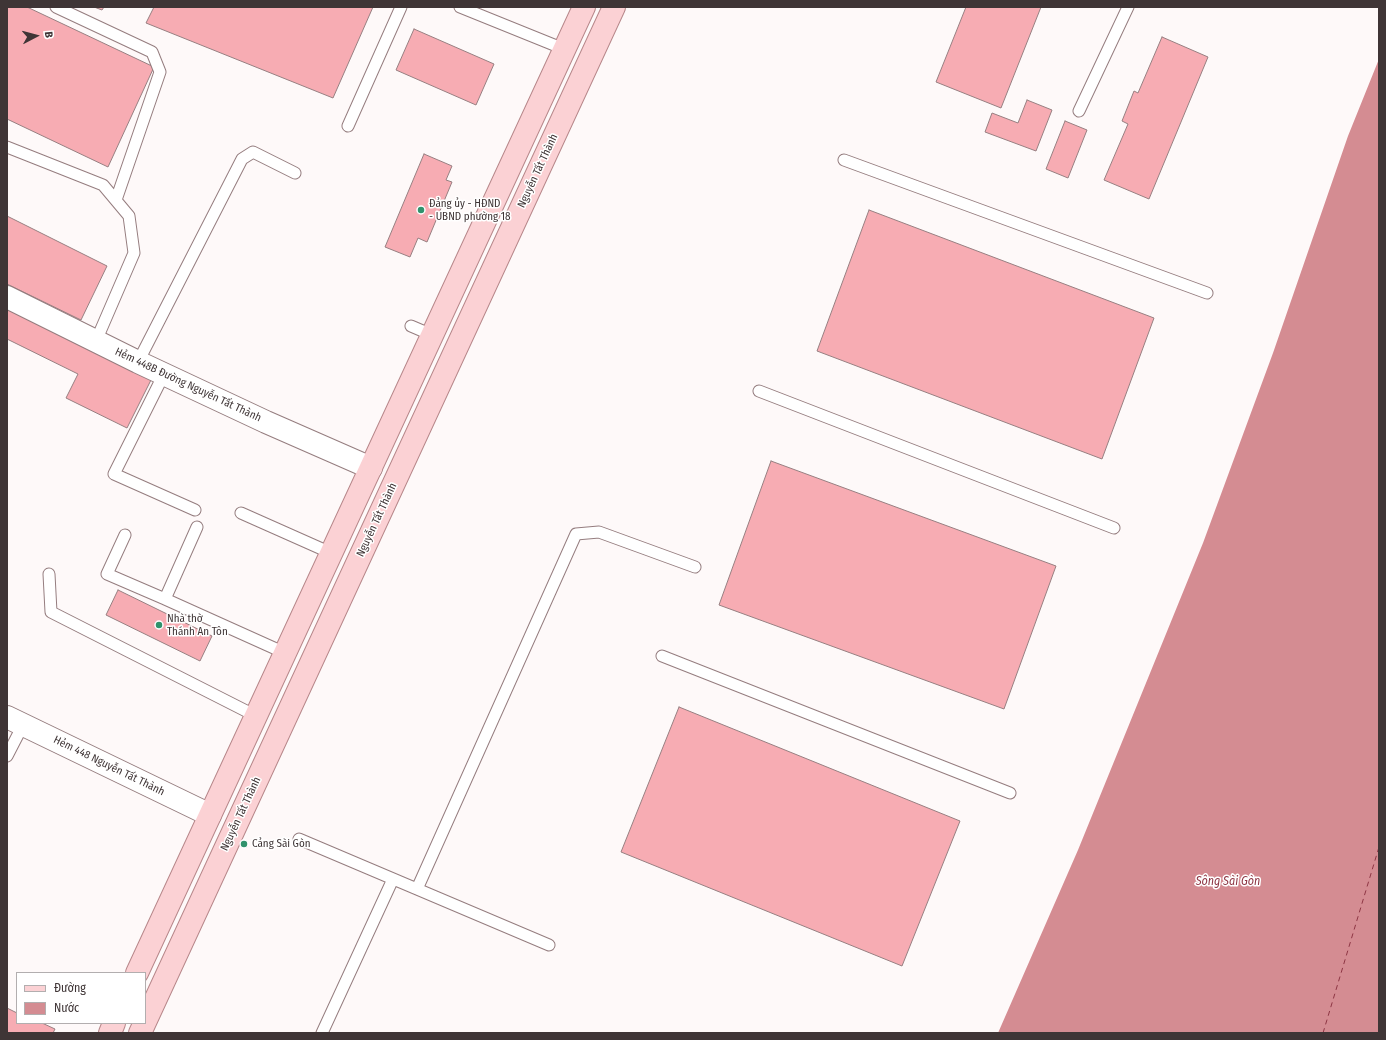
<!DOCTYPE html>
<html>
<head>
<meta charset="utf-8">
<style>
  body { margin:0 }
  #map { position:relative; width:1386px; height:1040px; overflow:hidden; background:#fef9f9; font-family:"Fira Sans Condensed",sans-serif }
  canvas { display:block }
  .frame { position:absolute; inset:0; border:8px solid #3f3536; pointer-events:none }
  .legend { position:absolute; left:16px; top:972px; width:130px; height:52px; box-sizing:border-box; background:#fff; border:1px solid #b2aeaf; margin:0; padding:5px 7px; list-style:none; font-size:12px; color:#3f3536 }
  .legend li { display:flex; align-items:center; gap:8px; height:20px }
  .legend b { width:20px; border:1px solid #b2aeaf }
  .north { position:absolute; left:16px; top:16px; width:40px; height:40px; -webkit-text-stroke:3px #fff; paint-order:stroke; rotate:84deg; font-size:11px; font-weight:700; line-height:16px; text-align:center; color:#3f3536 }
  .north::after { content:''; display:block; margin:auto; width:14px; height:18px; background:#3f3536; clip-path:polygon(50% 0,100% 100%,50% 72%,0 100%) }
</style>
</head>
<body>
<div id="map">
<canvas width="1386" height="1040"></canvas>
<div class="frame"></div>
<ul class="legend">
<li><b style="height:5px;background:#fbd1d4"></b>Đường</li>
<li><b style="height:11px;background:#d48c92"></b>Nước</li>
</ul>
<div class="north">B</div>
</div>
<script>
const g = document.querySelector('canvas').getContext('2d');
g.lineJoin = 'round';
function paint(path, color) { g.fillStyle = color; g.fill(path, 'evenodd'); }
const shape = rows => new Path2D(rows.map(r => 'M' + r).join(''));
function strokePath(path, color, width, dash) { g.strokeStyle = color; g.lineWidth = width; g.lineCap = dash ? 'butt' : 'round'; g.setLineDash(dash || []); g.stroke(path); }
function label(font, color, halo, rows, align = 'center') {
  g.font = font + ' "Fira Sans Condensed",sans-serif'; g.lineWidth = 3; g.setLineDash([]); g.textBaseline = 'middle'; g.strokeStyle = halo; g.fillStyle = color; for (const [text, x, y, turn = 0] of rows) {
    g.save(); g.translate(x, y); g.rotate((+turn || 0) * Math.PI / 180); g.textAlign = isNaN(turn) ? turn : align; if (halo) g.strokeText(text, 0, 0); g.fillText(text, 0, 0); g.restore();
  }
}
paint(shape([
  [1379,59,1379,1033,998,1033,1078,850,1203,543,1273,353,1348,136]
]), '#d48c92');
strokePath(shape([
  [1323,1033,1379,847]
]), '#8e3644', 1, [5, 4]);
const building = shape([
  [7,7,27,7,154,67,108,167,7,119,7,7],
  [94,7,104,7,102,10,94,7],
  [154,7,373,7,333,98,146,23,154,7],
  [966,7,1041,7,1001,108,936,82,966,7],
  [414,29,494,64,476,105,396,70,414,29],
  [1162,37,1208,57,1149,199,1104,180,1128,124,1122,121,1134,91,1138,93,1162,37],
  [1027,100,1052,110,1036,151,985,132,992,113,1018,123,1027,100],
  [1065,121,1087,130,1068,178,1046,169,1065,121],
  [424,154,452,166,446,180,452,182,427,242,418,238,410,257,385,247,424,154],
  [869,210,1154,318,1102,459,817,351,869,210],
  [7,216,107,266,81,320,7,284,7,216],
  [7,302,154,374,127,428,66,398,78,374,7,339,7,302],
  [771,461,1056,566,1004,709,719,605,771,461],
  [118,590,212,636,200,661,106,615,118,590],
  [679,707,960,821,902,966,621,852,679,707],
  [7,1008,17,1013,17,1023,42,1023,55,1029,53,1033,7,1033,7,1008]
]);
paint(building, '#f7acb3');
strokePath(building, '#977f81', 1);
const lane = shape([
  [56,7,152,52,160,72,116,200],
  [460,7,564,49],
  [1079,111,1128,7],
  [348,126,401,7],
  [7,147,103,185,129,216,134,253,96,341],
  [844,160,1207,293],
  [411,326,432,335],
  [138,362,242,159,253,152,295,173],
  [164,374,114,474,195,510],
  [759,391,1114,528],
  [241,513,331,553],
  [197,527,165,599,285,653],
  [125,535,107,574,165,599],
  [49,574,51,612,256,716],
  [662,656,1010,793],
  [7,756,23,725],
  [299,839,549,945],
  [417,889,576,534,599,532,695,567],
  [322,1033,393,879]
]);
const street = shape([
  [7,297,138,362,266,422,371,468],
  [7,717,210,815]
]);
const primary = shape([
  [137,973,584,7],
  [110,1033,114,1023],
  [140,1033,614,7]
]);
strokePath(lane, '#957d7f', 13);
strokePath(street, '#957d7f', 24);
strokePath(primary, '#b7878a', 24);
strokePath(lane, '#fff', 11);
strokePath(street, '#fff', 22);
strokePath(primary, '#fbd1d4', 22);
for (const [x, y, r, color] of [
  [421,210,4,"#30926c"],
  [159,625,4,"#30926c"],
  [244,844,4,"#30926c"]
]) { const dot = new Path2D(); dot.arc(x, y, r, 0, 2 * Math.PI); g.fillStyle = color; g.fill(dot); strokePath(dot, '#fff', 1.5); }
label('11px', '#3f3536', '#fff', [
  ["Nguyễn Tất Thành",538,171,-65],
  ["Hẻm 448B Đường Nguyễn Tất Thành",188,385,25],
  ["Nguyễn Tất Thành",377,520,-65],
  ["Hẻm 448 Nguyễn Tất Thành",109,766,26],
  ["Nguyễn Tất Thành",241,814,-65]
]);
label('11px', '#3f3536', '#fff', [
  ["Đảng ủy - HĐND",429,204],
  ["- UBND phường 18",429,217],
  ["Nhà thờ",167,619],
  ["Thánh An Tôn",167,632],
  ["Cảng Sài Gòn",252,844]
], 'left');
label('italic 12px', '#8e3644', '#fff', [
  ["Sông Sài Gòn",1228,882]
]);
</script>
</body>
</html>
